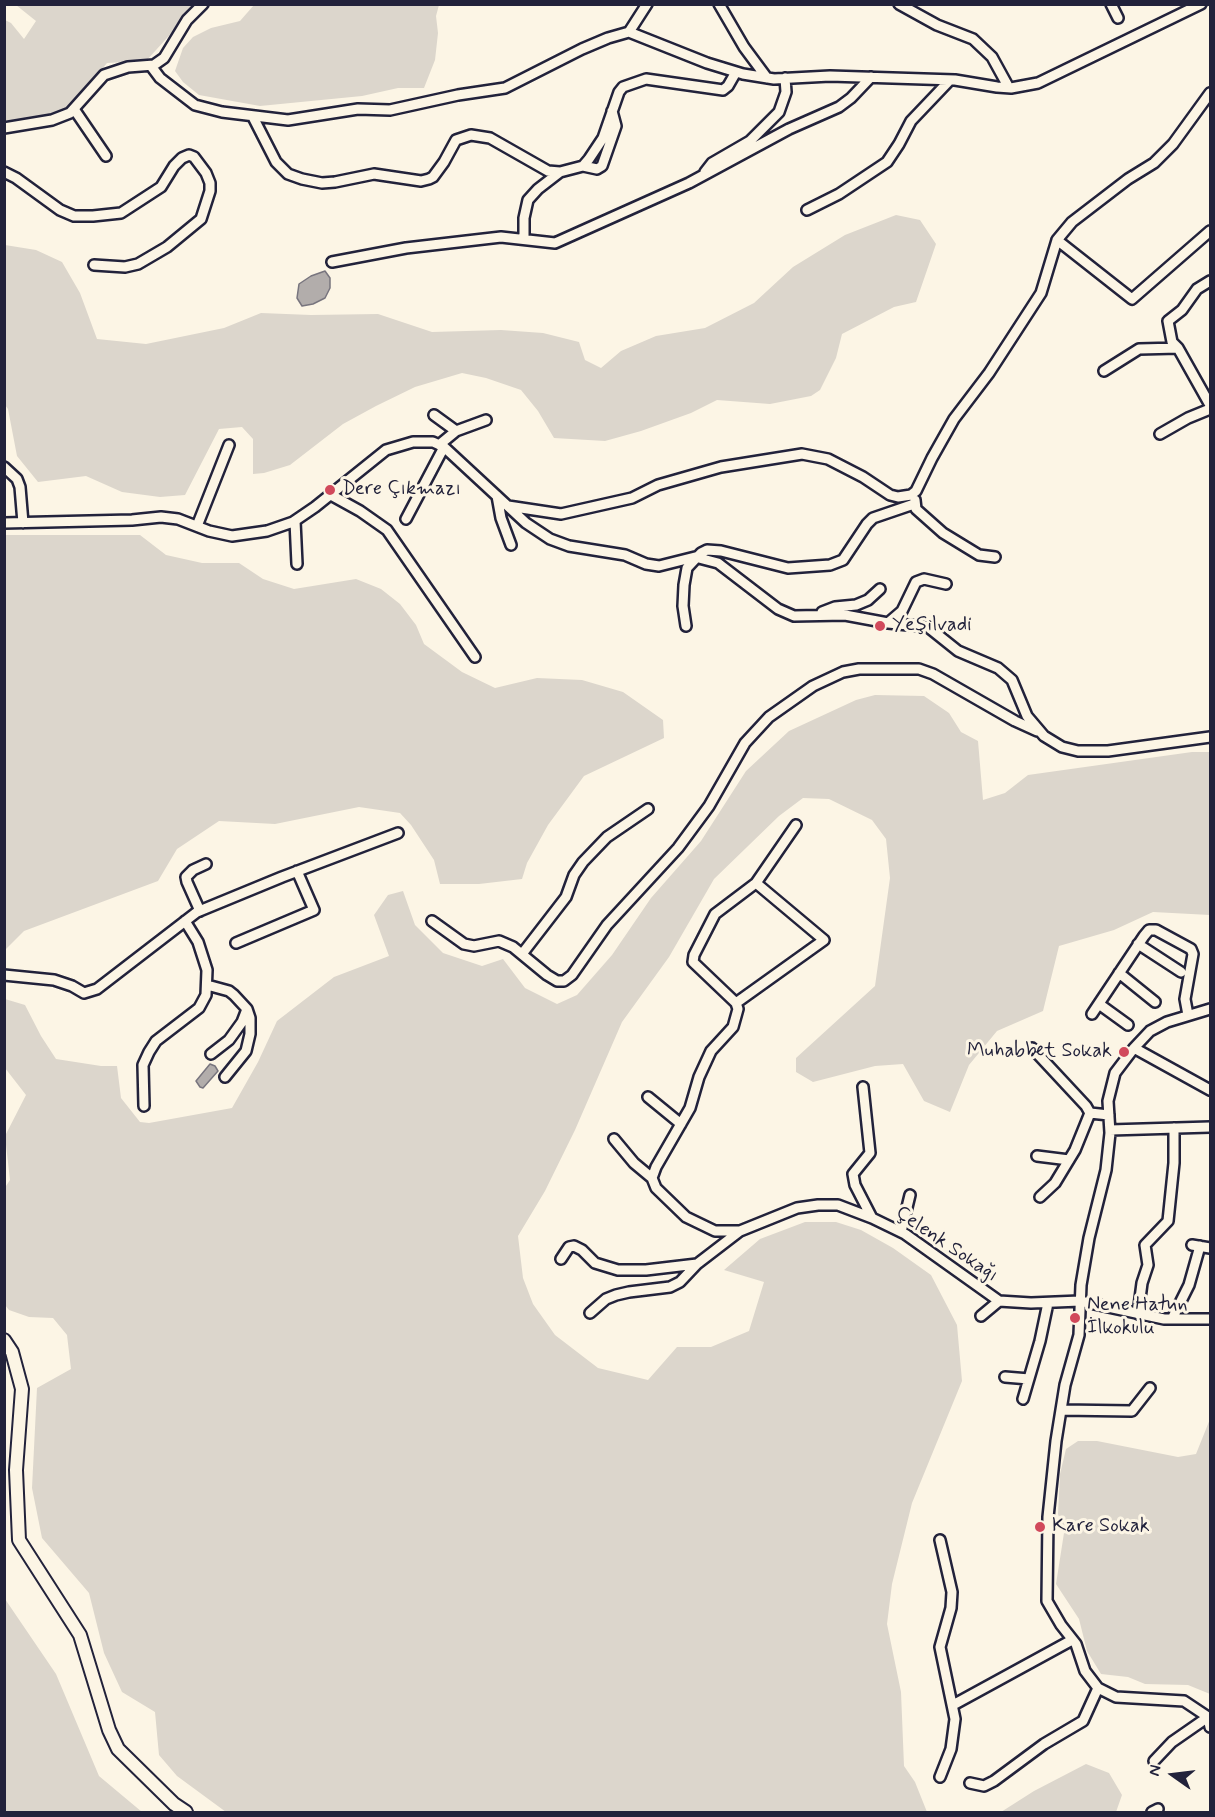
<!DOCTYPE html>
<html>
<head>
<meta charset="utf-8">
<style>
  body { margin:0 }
  #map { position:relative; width:1215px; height:1817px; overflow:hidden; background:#fcf5e5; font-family:Mynerve,sans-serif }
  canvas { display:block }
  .frame { position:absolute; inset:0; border:6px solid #22223b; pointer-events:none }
  .north { position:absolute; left:1143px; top:1745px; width:60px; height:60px; -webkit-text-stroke:4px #fcf5e5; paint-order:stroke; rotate:284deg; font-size:16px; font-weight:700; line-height:24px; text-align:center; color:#22223b }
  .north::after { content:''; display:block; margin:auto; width:21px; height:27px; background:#22223b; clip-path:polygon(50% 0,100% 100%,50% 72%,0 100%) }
</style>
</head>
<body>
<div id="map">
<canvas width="1215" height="1817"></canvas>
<div class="frame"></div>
<div class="north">N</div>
</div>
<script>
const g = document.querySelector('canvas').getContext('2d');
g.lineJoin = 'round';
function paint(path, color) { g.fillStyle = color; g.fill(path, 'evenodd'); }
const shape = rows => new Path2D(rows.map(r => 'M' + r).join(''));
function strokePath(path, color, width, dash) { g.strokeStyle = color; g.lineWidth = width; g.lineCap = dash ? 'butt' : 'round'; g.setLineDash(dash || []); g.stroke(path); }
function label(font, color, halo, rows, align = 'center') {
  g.font = font + ' Mynerve,sans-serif'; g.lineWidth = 6; g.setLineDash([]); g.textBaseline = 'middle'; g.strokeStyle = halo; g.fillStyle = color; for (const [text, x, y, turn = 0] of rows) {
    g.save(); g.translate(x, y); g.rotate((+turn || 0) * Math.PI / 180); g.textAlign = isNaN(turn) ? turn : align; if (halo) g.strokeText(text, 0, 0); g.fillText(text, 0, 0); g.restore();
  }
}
paint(shape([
  [16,5,197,5,146,61,107,63,66,112,5,124,5,20,11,23,24,39,36,21],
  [254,5,439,5,436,16,438,33,435,60,424,88,398,88,362,96,260,106,199,95,183,82,175,71,183,48,193,37,211,28,240,21],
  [896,215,920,220,936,244,916,302,894,307,842,334,836,358,820,390,811,396,770,404,717,400,691,413,641,431,605,441,554,438,538,411,521,390,486,378,462,373,415,387,376,406,343,424,290,465,264,473,253,474,253,439,242,427,219,429,185,495,160,497,122,492,86,476,38,482,17,456,8,409,5,405,5,245,36,250,62,262,80,293,97,339,146,344,224,328,261,313,311,315,378,314,432,332,501,330,543,333,579,342,585,360,601,368,621,351,656,336,705,328,754,303,793,267,845,235],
  [5,535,140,535,166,555,202,563,239,563,263,579,294,589,356,579,381,589,400,604,416,625,424,644,462,672,495,688,537,678,582,680,623,692,663,720,664,738,584,776,548,825,527,863,522,879,479,884,440,884,434,860,411,825,400,813,359,807,275,824,219,821,177,849,158,881,24,931,5,950],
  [875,695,924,696,949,713,961,732,978,741,983,800,1005,793,1028,775,1192,752,1210,752,1210,915,1153,912,1114,930,1059,946,1043,1011,997,1031,969,1065,950,1112,924,1101,903,1064,875,1066,813,1082,796,1072,796,1058,875,986,890,878,886,839,872,820,829,799,803,798,779,816,714,879,669,957,622,1022,575,1130,545,1191,518,1236,523,1278,533,1304,555,1335,598,1368,648,1380,677,1347,711,1347,749,1331,764,1282,724,1270,760,1239,805,1222,836,1222,861,1230,893,1248,931,1275,957,1325,962,1381,912,1503,892,1584,887,1624,901,1692,904,1766,915,1782,927,1812,226,1812,177,1776,159,1755,155,1712,122,1692,104,1653,89,1593,42,1538,32,1488,37,1388,71,1369,67,1335,53,1318,29,1317,9,1310,5,1305,4,1189,10,1180,5,1136,26,1095,5,1068,5,999,25,1005,41,1036,56,1059,101,1066,117,1066,121,1098,140,1122,149,1123,232,1108,258,1062,277,1021,334,977,389,956,374,915,388,895,403,891,415,925,443,953,482,966,503,959,525,988,557,1004,577,995,612,955,651,898,701,841,746,771,789,731,856,700],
  [1210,1419,1210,1694,1188,1685,1145,1684,1128,1677,1101,1674,1087,1651,1079,1619,1056,1584,1064,1533,1058,1514,1060,1474,1066,1449,1078,1441,1097,1441,1178,1457,1196,1454],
  [5,1599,56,1674,99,1776,142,1812,5,1812],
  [1086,1764,1109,1773,1122,1795,1116,1812,1001,1812,1034,1791]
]), '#dcd6cc');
const water = shape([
  [325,271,330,278,330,288,325,298,313,304,302,306,297,298,299,284,311,276,325,271],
  [210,1064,215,1066,218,1071,203,1088,200,1087,196,1081,210,1064]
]);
paint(water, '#b2adab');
strokePath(water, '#78757e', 1.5);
const minor = shape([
  [719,4,744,47,767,78],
  [899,4,937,25,973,39,992,57,1009,88],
  [1111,4,1118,18],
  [629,32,707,63,743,74,774,79,830,76,955,80,997,87,1011,88,1038,83,1201,4],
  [151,66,160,78,195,105,222,112,288,120,358,109,390,110,458,95,505,88,582,49,608,38,629,32,647,4],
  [1210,93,1173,144,1154,163,1128,179,1072,222,1057,240,1132,299,1210,231],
  [74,109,106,156],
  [253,117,276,162,288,174,302,179,322,183,335,182,374,174,421,181,429,179,433,177,444,162,456,140,471,135,490,138,548,171,560,172,583,166,589,159,603,138,619,92,623,87,646,79,723,90,728,86,736,72],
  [4,128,52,120,70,113,104,75,128,67,154,65,164,58,187,20,203,4],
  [583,166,597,169,602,166,616,126,612,111],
  [4,172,16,178,60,210,74,216,93,216,121,213,161,187,174,166,182,158,189,155,194,157,206,173,210,183,210,191,201,219,167,247,138,264,125,267,94,265],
  [705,172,712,163,750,141,779,112,786,92,785,78],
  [807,210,839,194,887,162,899,144,911,121,950,80],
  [524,238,524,218,528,200,538,189,560,172],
  [332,262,406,248,501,237,555,243,689,183,789,129,839,107,851,98,871,77],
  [1210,281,1197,289,1182,310,1168,321,1172,342,1178,348,1210,405],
  [1104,371,1139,349,1178,348],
  [434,415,456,431],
  [1160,434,1188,418,1210,409],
  [439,445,456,431,486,420],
  [4,467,17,479,20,487,23,523],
  [331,495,360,511,387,530,475,657],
  [497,496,501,518,511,545],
  [915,500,916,509,943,533,979,555,995,557],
  [508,506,561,514,632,498,658,485,721,467,802,454,828,459,863,477,890,495,898,497,911,495,916,491,932,458,954,419,989,373,1041,293,1057,240],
  [406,519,444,447],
  [295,521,297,564],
  [4,523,132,520,161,517,178,519,209,531,232,536,267,531,293,522,315,507,386,450,413,442,433,442,444,447,526,523,550,539,569,546,625,555,646,564,659,566,695,557,718,563,778,609,794,616,845,615,888,623,928,627,958,651,998,668,1012,680,1027,716,1044,736,1062,747,1078,751,1108,751,1210,737],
  [197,526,229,445],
  [822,612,835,607,856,605,868,600,880,589],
  [888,623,902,611,916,582,924,579,946,584],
  [686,626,683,606,684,585,687,568,701,553,707,550,721,551,788,568,830,565,843,560,867,524,873,518,914,504],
  [756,883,796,825],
  [200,911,187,882,186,877,193,870,206,864],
  [432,921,464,944,474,946,499,941,513,947,547,975,557,981,564,981,572,975,607,925,678,848,709,806,745,743,769,717,813,686,843,672,859,669,919,669,933,674,1015,721,1037,731],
  [236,943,314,910,297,871],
  [1138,944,1181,972],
  [522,954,566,897,574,875,583,862,607,837,648,809],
  [1119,973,1155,1002],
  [4,975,54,980,72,986,84,993,97,989,197,912,282,877,398,833],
  [207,985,229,991,234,995,247,1009,250,1018,250,1034,246,1051,225,1077],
  [736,1003,824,940,756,883,715,914,694,955,693,962,736,1003,738,1009,733,1027,711,1051,699,1077,690,1108,656,1167,652,1178,656,1188,686,1217,715,1231,740,1231,797,1208,818,1205,838,1205,872,1218,905,1234,999,1301,1031,1303,1080,1301,1164,1319,1210,1319],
  [1099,1004,1128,1025],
  [1210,1009,1167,1022,1150,1031,1134,1048,1115,1073,1108,1101,1110,1133,1106,1170,1089,1238,1081,1285,1079,1335,1065,1385,1056,1441,1048,1517,1047,1601,1061,1625,1076,1644,1085,1671,1098,1688,1116,1697,1184,1701,1208,1717,1210,1727],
  [1092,1014,1144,936,1149,930,1156,930,1191,949,1193,954,1185,999,1188,1015],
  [1032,1048,1086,1106,1090,1113,1109,1115],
  [1134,1048,1210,1090],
  [211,1054,229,1040,242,1022,247,1009],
  [863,1087,870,1153,853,1174,855,1185,872,1218],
  [648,1097,681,1124],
  [144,1106,143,1065,149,1052,156,1041,199,1008,206,995,207,970,198,942,185,921],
  [1110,1130,1210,1127],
  [614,1139,634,1163,652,1178],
  [1037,1156,1069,1160],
  [1040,1197,1055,1183,1075,1150,1090,1113],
  [901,1232,910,1195],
  [1192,1245,1210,1248],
  [561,1259,569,1247,574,1246,582,1250,595,1263,618,1270,646,1270,697,1264,740,1231],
  [590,1313,606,1299,616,1295,629,1292,670,1287,680,1282,697,1264],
  [1138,1314,1142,1283,1148,1265,1145,1245,1168,1221,1174,1163,1174,1128],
  [981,1316,999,1301],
  [1172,1319,1189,1285,1200,1246],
  [1005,1377,1029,1379],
  [1023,1399,1040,1341,1048,1303],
  [1061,1410,1132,1411,1150,1388],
  [953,1705,1072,1640],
  [1154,1761,1172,1742,1208,1717],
  [940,1777,951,1749,955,1719,940,1647,951,1608,952,1592,940,1540],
  [970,1783,984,1786,994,1781,1044,1744,1083,1721,1098,1688],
  [1152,1812,1158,1809]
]);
const major = shape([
  [4,1340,12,1352,22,1389,16,1470,19,1540,80,1635,109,1730,118,1749,174,1804,186,1812]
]);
strokePath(minor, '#22223b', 14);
strokePath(major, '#22223b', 16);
strokePath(minor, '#fcf5e5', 9);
strokePath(major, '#fcf5e5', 12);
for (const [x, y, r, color] of [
  [330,490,6,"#d1495b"],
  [880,626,6,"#d1495b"],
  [1124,1052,6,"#d1495b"],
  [1075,1318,6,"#d1495b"],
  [1040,1527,6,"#d1495b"]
]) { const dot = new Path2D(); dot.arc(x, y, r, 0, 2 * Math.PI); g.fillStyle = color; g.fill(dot); strokePath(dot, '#fcf5e5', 2); }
label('20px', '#22223b', '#fcf5e5', [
  ["Dere Çıkmazı",342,490],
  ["Yeşilvadi",892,626],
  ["Muhabbet Sokak",1112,1052,"right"],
  ["Nene Hatun",1087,1306],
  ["İlkokulu",1087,1329],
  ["Kare Sokak",1052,1527]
], 'left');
label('20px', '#22223b', '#fcf5e5', [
  ["Çelenk Sokağı",946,1245,34]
]);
</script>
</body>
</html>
